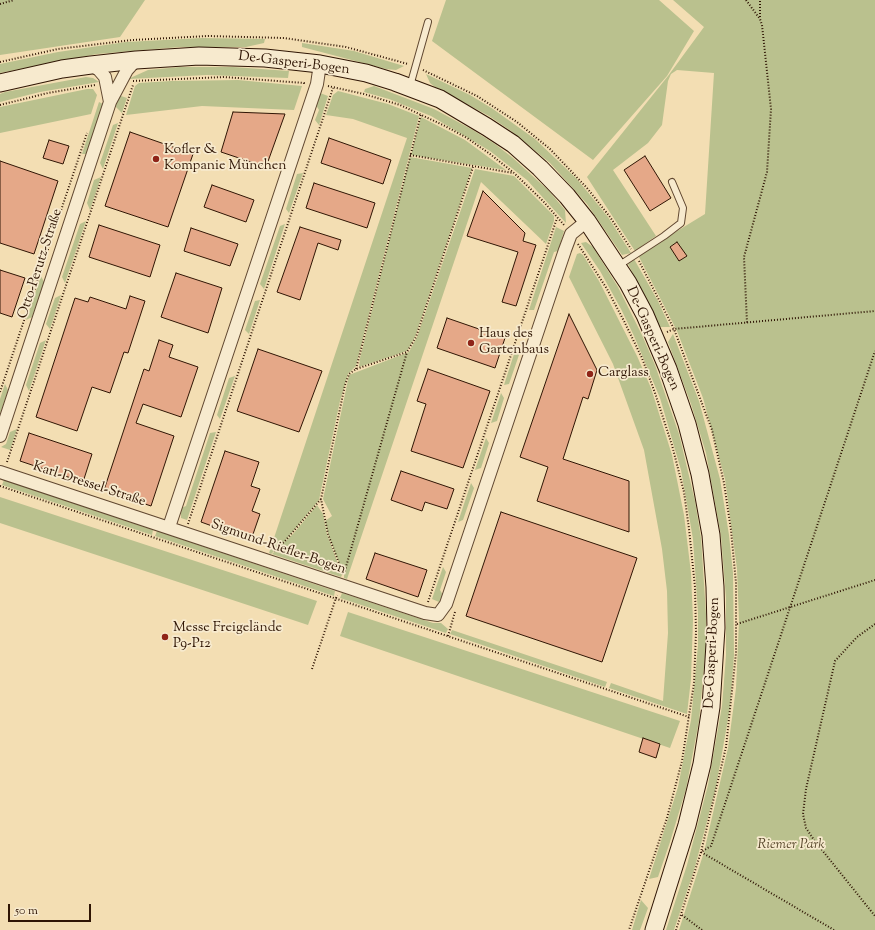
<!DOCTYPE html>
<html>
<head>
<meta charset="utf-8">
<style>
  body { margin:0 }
  #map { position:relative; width:875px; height:930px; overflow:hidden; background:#f3deb3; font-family:"Sorts Mill Goudy",serif }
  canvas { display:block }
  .scale { position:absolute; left:8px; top:904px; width:83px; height:18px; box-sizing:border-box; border:2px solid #2f1504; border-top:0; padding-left:5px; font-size:12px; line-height:14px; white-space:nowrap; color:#2f1504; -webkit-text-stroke:3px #f7eace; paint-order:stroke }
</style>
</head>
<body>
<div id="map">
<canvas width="875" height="930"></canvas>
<div class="scale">50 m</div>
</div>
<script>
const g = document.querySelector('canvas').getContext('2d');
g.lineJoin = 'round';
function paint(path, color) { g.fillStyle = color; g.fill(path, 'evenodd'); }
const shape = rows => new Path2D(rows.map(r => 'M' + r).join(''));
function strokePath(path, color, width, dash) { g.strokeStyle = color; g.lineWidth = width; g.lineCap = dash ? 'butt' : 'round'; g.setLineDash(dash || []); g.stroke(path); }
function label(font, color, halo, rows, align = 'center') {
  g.font = font + ' "Sorts Mill Goudy",serif'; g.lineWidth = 3.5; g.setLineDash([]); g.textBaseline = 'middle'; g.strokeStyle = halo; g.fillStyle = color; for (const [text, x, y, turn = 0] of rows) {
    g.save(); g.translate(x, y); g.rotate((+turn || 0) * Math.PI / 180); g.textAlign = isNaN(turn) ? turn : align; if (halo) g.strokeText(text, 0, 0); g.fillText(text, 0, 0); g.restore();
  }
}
paint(shape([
  [0,0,145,0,120,37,0,55],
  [446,0,659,0,694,31,667,76,593,160,432,41],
  [673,0,875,0,875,930,679,930,704,852,728,748,736,688,739,621,737,569,725,479,703,398,677,331,638,255,705,214,714,73,677,70,671,74,668,81,662,125,648,143,613,170,656,236,635,251,587,177,668,76,704,27],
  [202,38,265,39,264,43,246,47,180,47,97,54,0,73,0,64,58,52,126,42],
  [302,43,354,51,404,66,396,70,386,69,302,47],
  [180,67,233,67,289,71,288,78,207,75,128,79,148,70],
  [426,74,470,95,493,109,535,139,577,179,608,217,631,253,622,255,587,204,550,163,511,131,489,116,435,87,430,83],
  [86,77,93,78,99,82,40,92,0,102,0,94,5,92],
  [238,80,302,86,294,110,202,106,126,115,135,86,139,83,171,81],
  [374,86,434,109,473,130,495,144,513,158,549,191,565,210,566,223,527,180,490,151,431,116,389,99,364,92,365,89],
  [87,89,93,89,97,95,91,114,0,133,0,107],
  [338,91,388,104,419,116,356,366,348,374,340,401,319,500,285,541,271,554,269,553,407,138,353,119,326,115,333,95],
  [320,93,328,96,319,125,315,120,319,110,316,105],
  [118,95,127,98,122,113,115,106],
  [99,102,103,104,101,111,87,154,82,154],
  [421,117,465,140,506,170,411,155],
  [118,123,103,169,100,163,113,125],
  [410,157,472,168,415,337,407,351,359,367,360,358],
  [475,169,514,176,554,216,554,221,546,244,481,182,347,579,344,578,344,575,329,537,325,521,332,516,323,499,349,375,409,352,417,337],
  [303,173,289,213,286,209,297,174],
  [101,177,90,210,87,203,94,180],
  [86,221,65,283,62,277,80,224],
  [285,224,264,289,260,284,280,226],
  [556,227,564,231,558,251,554,252,534,310,529,310],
  [586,242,593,247,618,287,642,335,655,365,679,434,695,501,701,538,706,614,706,646,699,721,686,789,670,842,658,877,649,879,678,787,691,720,698,645,698,613,693,539,681,470,660,398,634,336,621,309,600,271,581,243],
  [580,253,583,255,599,281,637,356,651,388,672,455,684,515,691,573,693,620,691,679,687,714,609,688,611,683,663,701,668,633,667,591,662,549,644,450,613,364,569,277,577,254],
  [634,259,658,301,670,327,660,327,628,264],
  [41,276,44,282,32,317,26,320],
  [61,295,50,329,46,324,55,298],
  [260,300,249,334,245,330,255,301],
  [673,334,699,401,720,479,729,535,733,573,734,655,730,708,716,787,695,867,674,930,666,930,687,865,708,785,722,706,726,655,726,598,721,536,706,453,691,404,668,342],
  [46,340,29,391,26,385,40,343],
  [516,348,520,352,509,384,504,385],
  [235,376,220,419,217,415,229,378],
  [5,384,8,390,0,414,0,399],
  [501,393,504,398,497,421,491,423],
  [17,429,10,450,1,447,6,444,10,432],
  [216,432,187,520,181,518,181,508,186,506,210,433],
  [486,438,489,443,481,468,475,470],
  [4,480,153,530,152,535,2,485],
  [471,483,474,488,463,520,458,522],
  [0,497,317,601,308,625,0,523],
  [317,505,323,514,327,534,342,575,341,577,272,554,293,534],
  [157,531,335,591,334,596,155,536],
  [443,567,446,572,440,590,443,595,439,602,432,599],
  [342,593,433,623,441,623,448,629,446,633,340,598],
  [348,612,680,721,670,748,340,636],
  [452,630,607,682,605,687,450,634],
  [641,900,648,908,640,930,632,930]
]), '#bac18e');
const building = shape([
  [233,112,285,114,266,167,221,152,233,112],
  [130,132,193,154,168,227,105,206,130,132],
  [329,138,391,160,383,184,321,163,329,138],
  [49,140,69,146,63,164,43,158,49,140],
  [645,156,671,198,650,211,624,170,645,156],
  [0,161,58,181,34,254,0,243,0,161],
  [314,183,375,203,367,228,306,208,314,183],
  [212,185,254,200,246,222,204,207,212,185],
  [483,191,525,233,523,241,536,245,516,306,502,302,518,252,467,236,483,191],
  [99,225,160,245,150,277,89,257,99,225],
  [300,227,341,240,338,250,318,243,300,300,277,292,300,227],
  [191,228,238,244,230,266,184,251,191,228],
  [677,242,687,256,679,261,670,247,677,242],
  [0,270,25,278,12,317,0,313,0,270],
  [176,273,222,288,208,333,161,317,176,273],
  [130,296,145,301,128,353,124,352,110,393,92,387,77,431,36,417,75,298,88,302,90,297,126,309,130,296],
  [569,314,597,370,588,399,583,397,563,459,629,481,629,532,537,501,548,467,520,457,569,314],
  [447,318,505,338,495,368,437,348,447,318],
  [159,340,173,345,169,357,198,367,181,417,143,404,136,423,174,436,151,506,104,490,144,369,149,371,159,340],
  [258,349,322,371,299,432,237,411,258,349],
  [428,369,490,391,463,468,411,451,426,404,417,401,428,369],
  [29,433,92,454,83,482,20,461,29,433],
  [225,451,259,462,251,486,260,489,252,511,260,514,251,540,201,522,225,451],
  [401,471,454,489,447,509,425,502,422,511,391,500,401,471],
  [501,512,637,558,602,662,466,616,501,512],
  [375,553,427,570,418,597,366,579,375,553],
  [643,738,660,744,656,758,639,752,643,738]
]);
paint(building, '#e5a888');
strokePath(building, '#2f1504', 1);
const lane = shape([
  [410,86,428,22],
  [618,266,664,236,681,223,683,208,672,182]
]);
const street = shape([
  [91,65,99,70,105,77,110,102],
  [0,436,110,102,127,70,136,60],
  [0,472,425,613,438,615,446,604,565,250,571,234,587,221],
  [169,527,317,84,320,64]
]);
const secondary = shape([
  [0,83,62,69,91,65,136,60,199,56,265,58,320,64,366,73,395,82,440,99,487,127,513,144,540,168,567,196,587,221,628,283,645,315,668,369,687,424,700,474,711,535,715,587,716,628,711,707,702,764,687,825,654,930]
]);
strokePath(lane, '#604730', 8);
strokePath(street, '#604730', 14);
strokePath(secondary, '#2f1504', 19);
strokePath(shape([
  [746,0,760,19,762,25,771,109,767,172,744,257,747,323],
  [0,4,14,0],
  [760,17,760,0],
  [0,62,58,49,132,40,208,36,284,38,346,47,408,64],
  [423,70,477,96,517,122,550,149,587,188,610,217,631,249],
  [133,81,224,77,304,83,304,85],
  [328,86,364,94,400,105,445,126,467,138,490,154,514,173,543,201,564,225],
  [0,105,48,93,95,85],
  [410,155,513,173],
  [578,244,607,289,624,321,642,358,655,393,672,445,684,492,689,529,695,587,696,632,694,683,682,761,667,818,629,930],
  [639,261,674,329,712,430,724,483,731,530,736,583,736,653,726,747,701,852,676,930],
  [667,332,674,329,875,311],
  [356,369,421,114],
  [0,392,87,133],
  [7,462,133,85],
  [0,486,689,717],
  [188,524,333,88],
  [274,551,286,540,321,499],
  [343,574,328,534,321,499,345,385,349,374,356,369,407,352,416,337,473,167],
  [344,574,407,352],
  [428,602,557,218],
  [737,624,875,580],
  [875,624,857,637,835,661,806,789,803,814,806,828,814,840,875,916],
  [448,636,455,612],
  [312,669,337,595],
  [682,915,702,930],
  [834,930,701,852,711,846,875,351]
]), '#2f1504', 2, [1, 2]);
strokePath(lane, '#f7eace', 6);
strokePath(street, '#f7eace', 12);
strokePath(secondary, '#f7eace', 17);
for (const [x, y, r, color] of [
  [156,159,4,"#8f2418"],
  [471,343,4,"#8f2418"],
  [590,374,4,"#8f2418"],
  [165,637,4,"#8f2418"]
]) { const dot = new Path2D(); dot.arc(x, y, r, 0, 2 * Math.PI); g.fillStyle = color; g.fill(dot); strokePath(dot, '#f7eace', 1.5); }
label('14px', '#2f1504', '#f7eace', [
  ["De-Gasperi-Bogen",294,64,7],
  ["Otto-Perutz-Straße",41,264,-72],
  ["De-Gasperi-Bogen",652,339,66],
  ["Karl-Dressel-Straße",89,485,18],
  ["Sigmund-Riefler-Bogen",278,548,19],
  ["De-Gasperi-Bogen",713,653,-87]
]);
label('14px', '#2f1504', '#f7eace', [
  ["Kofler &",164,151],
  ["Kompanie München",164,167],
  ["Haus des",479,335],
  ["Gartenbaus",479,351],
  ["Carglass",598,374],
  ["Messe Freigelände",173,629],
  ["P9-P12",173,645]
], 'left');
label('italic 14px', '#59492d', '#f7eace', [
  ["Riemer Park",791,846]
]);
</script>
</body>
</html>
